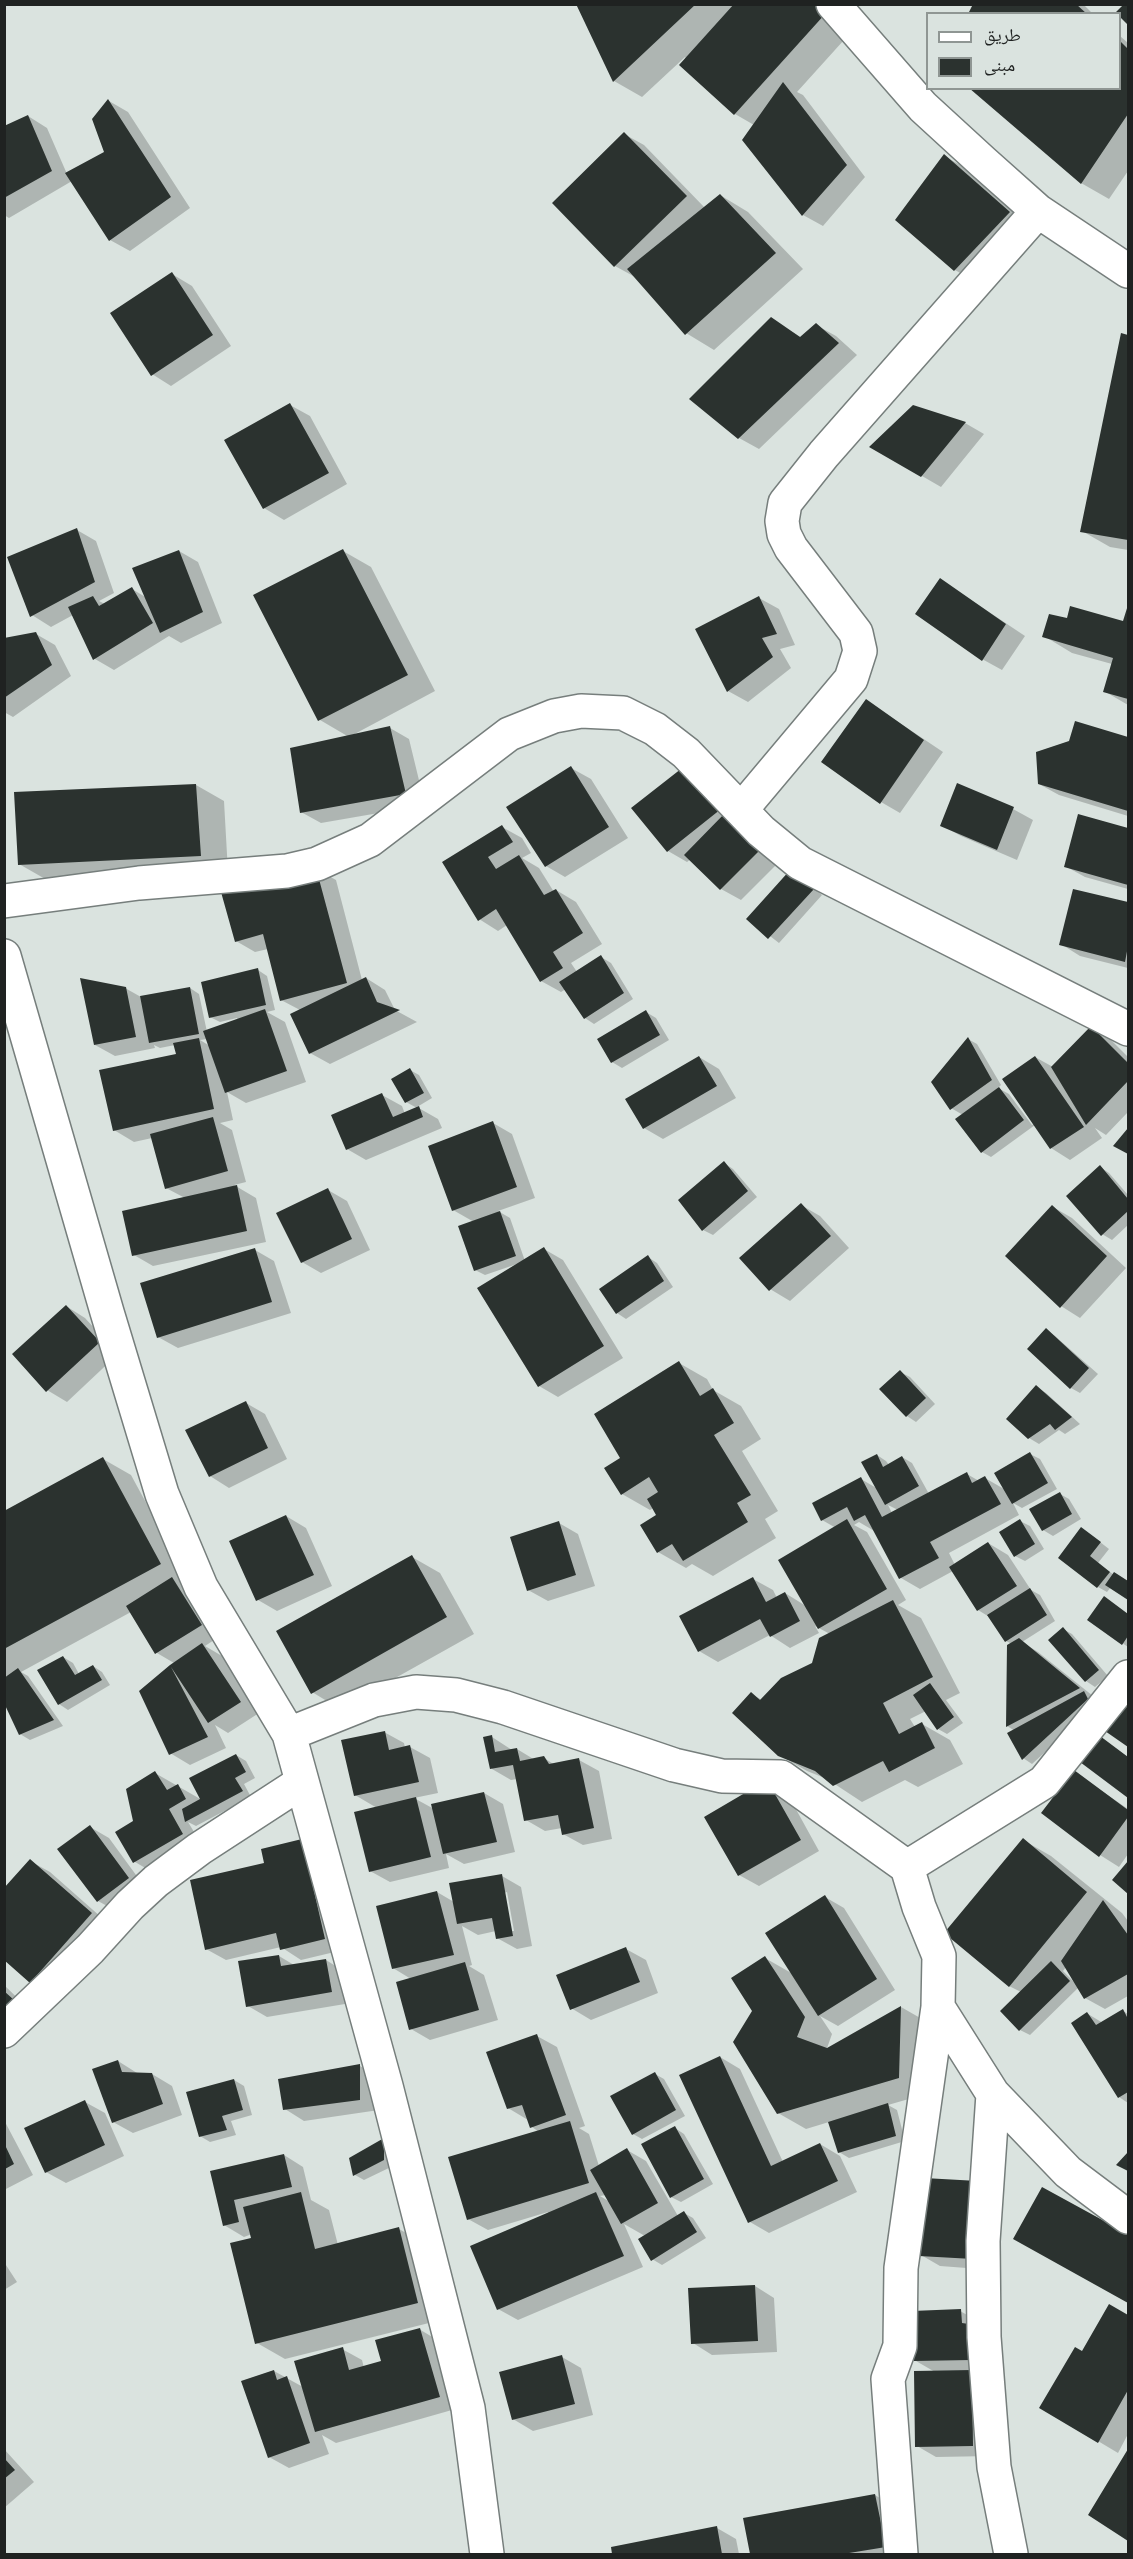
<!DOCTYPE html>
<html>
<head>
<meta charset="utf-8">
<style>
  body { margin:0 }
  #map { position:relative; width:1133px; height:2559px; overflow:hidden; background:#dae3df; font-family:"Source Sans 3","Noto Naskh Arabic",sans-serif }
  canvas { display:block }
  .frame { position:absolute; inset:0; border:6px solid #1f2221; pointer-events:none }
  .legend { position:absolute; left:926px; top:12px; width:195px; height:78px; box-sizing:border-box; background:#dae3df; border:2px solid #8f9693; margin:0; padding:8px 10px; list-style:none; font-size:18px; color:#1f2221 }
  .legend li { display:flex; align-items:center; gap:12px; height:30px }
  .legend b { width:30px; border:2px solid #8f9693 }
</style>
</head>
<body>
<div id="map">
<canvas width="1133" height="2559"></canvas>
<div class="frame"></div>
<ul class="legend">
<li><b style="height:8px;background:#fff"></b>طريق</li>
<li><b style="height:16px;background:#2b322f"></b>مبنى</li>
</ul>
</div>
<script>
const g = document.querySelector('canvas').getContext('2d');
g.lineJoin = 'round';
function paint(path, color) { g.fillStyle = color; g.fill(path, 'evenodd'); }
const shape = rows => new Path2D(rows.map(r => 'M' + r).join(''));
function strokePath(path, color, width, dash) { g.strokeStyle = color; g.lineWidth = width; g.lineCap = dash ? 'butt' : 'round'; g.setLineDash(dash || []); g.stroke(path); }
paint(shape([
  [578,4,825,4,853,30,797,92,803,95,865,177,823,226,803,215,744,140,754,125,735,114,681,65,687,59,685,57,642,97,614,81],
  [975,4,1083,4,1093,14,970,14],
  [1120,36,1128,43,1128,171,1109,199,1081,183,1120,88],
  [109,101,128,112,190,208,130,251,110,240,72,181,9,218,4,215,4,128,28,116,47,128,67,174,106,153],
  [624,134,644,145,705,208,720,195,748,212,803,269,714,350,686,333,635,277,615,266,554,203],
  [944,156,964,167,1029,224,974,281,955,270],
  [172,274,192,286,231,346,171,386,152,374],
  [771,319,802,338,816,325,836,336,857,355,759,449,739,438],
  [1122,335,1128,337,1128,550,1110,547,1082,531],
  [290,405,310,416,347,484,284,520,264,508],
  [965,423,984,434,941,487,872,447],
  [77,530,96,541,114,593,99,601,105,604,132,589,147,598,179,551,198,562,222,623,181,643,169,636,114,670,95,659,73,615,51,627,32,615],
  [343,551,371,567,435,691,349,737,320,720],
  [941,580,1025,636,1002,670,982,659],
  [759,598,779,609,795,645,780,649,791,668,748,702,728,691,697,630],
  [1128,608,1128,705,1104,691,1112,664,1072,653,1044,636,1068,620,1124,623],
  [36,634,55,645,71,676,13,717,4,712,4,639],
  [867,701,943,752,900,813,881,802],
  [1076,723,1128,739,1128,816,1059,795,1039,784,1071,742],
  [390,728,409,739,425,805,321,823,301,812],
  [686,767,782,859,741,900,721,889,691,859,687,862,668,851],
  [571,768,591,779,628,838,565,877,546,866],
  [196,785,224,801,228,872,47,880,19,864,15,794],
  [1013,809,1033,820,1017,860,961,836,941,825],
  [1079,816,1128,829,1128,889,1085,877,1065,866],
  [502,827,522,838,531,853,522,858,539,868,554,892,556,890,576,902,602,944,571,963,577,972,601,957,611,963,633,999,594,1024,585,1018,566,989,561,992,541,981,507,925,498,931,479,919,444,863],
  [316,869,336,880,362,980,366,978,385,990,395,1010,417,1022,330,1064,310,1053,300,1010,281,1000,268,949,255,952,236,941],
  [801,877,822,895,779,943,748,919],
  [1074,891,1128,903,1128,968,1080,956,1061,944],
  [258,970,267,976,275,1010,267,1012,285,1022,306,1082,246,1103,227,1092,233,1120,220,1123,232,1130,246,1182,234,1185,256,1198,266,1242,153,1266,134,1255,185,1198,166,1188,152,1138,134,1142,114,1130,177,1055,175,1045,160,1048,154,1045,155,1048,115,1056,95,1045,125,988,141,997,190,988,199,994,207,1032,238,1020,237,1018,220,1022,210,1017],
  [207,1039,210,1046,200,1040],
  [646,1012,656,1018,669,1040,622,1068,612,1062],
  [1091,1028,1110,1039,1128,1057,1128,1112,1106,1135,1095,1128,1102,1138,1070,1160,1051,1148,1035,1125,991,1157,982,1152,963,1115,951,1108,968,1039,977,1044,1001,1085,998,1088,1009,1094,1032,1125,1034,1124,1035,1057,1053,1067],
  [699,1057,719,1069,736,1098,663,1139,644,1128],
  [410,1070,419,1075,432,1098,417,1107,438,1119,442,1128,366,1160,347,1149,382,1095,402,1106,405,1114,417,1108,406,1102],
  [493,1123,512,1134,535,1198,498,1211,510,1218,525,1261,544,1249,563,1260,623,1358,558,1397,539,1386,517,1264,485,1275,475,1270,474,1222,453,1210],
  [724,1163,733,1169,757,1197,713,1235,703,1230],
  [1100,1167,1109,1173,1128,1195,1128,1225,1112,1240,1102,1234],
  [328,1190,347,1201,370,1250,321,1273,302,1262],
  [801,1205,820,1216,849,1248,790,1301,770,1289],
  [1053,1207,1072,1218,1126,1268,1080,1318,1061,1306],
  [255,1250,274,1261,291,1313,178,1348,158,1337],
  [648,1257,657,1263,673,1287,626,1319,617,1313],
  [66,1306,85,1318,118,1354,67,1402,47,1390],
  [1046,1330,1055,1336,1098,1374,1080,1393,1071,1388],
  [679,1363,707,1379,713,1390,741,1406,761,1439,742,1451,778,1511,765,1519,776,1538,713,1576,692,1564,686,1568,658,1552,658,1515,653,1508,650,1510,622,1494,622,1459],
  [900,1372,910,1377,935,1404,916,1422,907,1416],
  [1036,1387,1046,1393,1080,1424,1065,1434,1059,1430,1039,1444,1029,1438,1008,1419],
  [246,1403,265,1414,287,1459,229,1488,210,1476],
  [1030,1454,1040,1459,1057,1489,1022,1508,1013,1503,1019,1515,949,1553,955,1565,988,1543,1008,1555,1031,1590,1040,1595,1055,1621,1022,1642,1038,1652,1098,1700,1097,1705,1032,1764,1023,1758,1015,1731,1007,1726,1012,1644,1006,1641,991,1618,978,1610,953,1571,920,1589,901,1578,876,1532,859,1522,854,1525,867,1532,906,1600,898,1605,921,1618,960,1693,946,1700,963,1723,947,1734,938,1729,926,1711,910,1719,915,1727,922,1724,950,1740,963,1764,918,1787,905,1780,862,1802,827,1779,807,1771,779,1755,751,1694,762,1700,813,1664,830,1634,815,1626,819,1633,790,1648,770,1635,718,1662,699,1651,753,1579,773,1590,777,1598,785,1593,806,1606,836,1528,822,1520,861,1479,878,1489,877,1455,886,1461,889,1465,902,1457,912,1463,929,1494,967,1474,979,1481,985,1478,1004,1489],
  [888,1505,898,1510,892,1513],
  [103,1459,131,1475,188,1580,182,1584,192,1590,220,1636,205,1646,222,1656,259,1713,228,1733,215,1725,226,1748,190,1765,170,1753,141,1691,174,1663,157,1653,131,1612,21,1672,28,1676,63,1726,30,1740,20,1734,9,1677,4,1675,4,1512],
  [1060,1494,1069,1499,1081,1519,1053,1536,1043,1530],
  [286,1516,306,1528,332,1586,277,1611,258,1600],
  [1020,1521,1030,1526,1044,1549,1025,1561,1015,1556],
  [559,1523,578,1534,595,1586,548,1601,528,1590],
  [1091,1535,1109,1549,1098,1563,1114,1575,1128,1582,1128,1599,1111,1587,1107,1592,1098,1587,1060,1557],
  [412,1557,440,1573,474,1634,340,1709,312,1692],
  [1114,1604,1128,1614,1128,1647,1089,1620],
  [1063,1629,1072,1634,1108,1676,1095,1687,1086,1681],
  [63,1657,73,1663,79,1674,93,1666,102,1672,110,1685,68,1710,59,1704],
  [1128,1699,1128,1745,1107,1730],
  [384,1732,404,1743,405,1748,410,1747,430,1758,438,1793,414,1798,434,1809,484,1793,503,1804,515,1852,464,1864,446,1854,449,1868,390,1882,370,1871,377,1808,355,1795],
  [492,1737,512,1750,517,1749,535,1760,544,1758,555,1765,579,1760,599,1771,612,1839,583,1845,563,1834,562,1828,545,1831,526,1820,517,1779,511,1780,492,1769],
  [1101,1738,1128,1757,1128,1796,1082,1762],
  [236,1755,246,1761,255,1778,244,1784,251,1797,196,1826,188,1822,202,1845,154,1873,135,1862,117,1832,135,1822,155,1773,202,1800],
  [1074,1772,1128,1809,1128,1854,1119,1867,1100,1855],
  [767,1782,787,1793,819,1851,759,1886,739,1875],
  [90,1827,109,1838,147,1890,118,1912,98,1901],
  [1023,1840,1051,1856,1122,1913,1128,1921,1128,1996,1105,2009,1085,1998,1079,1987,1030,2035,1020,2030,1021,1992,1009,1986],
  [1066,1967,1074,1982,1063,1971],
  [302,1841,343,1950,301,1960,281,1947,226,1960,206,1949,266,1864],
  [30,1861,50,1872,110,1925,50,1993,31,1981],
  [502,1876,521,1887,532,1946,517,1949,497,1938,496,1931,478,1935,462,1926,472,1965,469,1966,484,1975,498,2020,430,2040,411,2029,411,1979,393,1968,437,1892,454,1902],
  [507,1892,514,1931,511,1931,504,1893],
  [825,1897,844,1908,895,1990,838,2026,820,2016,832,2034,826,2051,901,2007,929,2023,926,2094,888,2105,897,2110,905,2141,849,2158,839,2152,829,2122,806,2129,778,2113,754,2011,765,1958,793,1974],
  [626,1949,646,1960,658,1993,591,2020,571,2008],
  [279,1956,294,1965,326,1960,345,1972,351,2003,267,2017,248,2006],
  [4,1985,32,2012,4,2041],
  [1123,2011,1128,2014,1128,2103,1119,2097,1088,2014,1103,2023],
  [537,2036,557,2047,585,2126,579,2128,589,2134,599,2166,627,2150,646,2161,678,2216,684,2213,693,2218,706,2238,662,2265,652,2259,645,2236,624,2224,643,2267,518,2320,498,2309,548,2212,488,2230,468,2219,539,2132,532,2127,528,2120,508,2108],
  [606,2195,610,2202,600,2196],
  [720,2057,740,2069,783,2162,820,2144,840,2156,857,2192,769,2233,750,2222],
  [118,2061,137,2073,152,2074,172,2086,182,2115,133,2133,113,2122],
  [360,2066,380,2077,379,2110,304,2121,285,2109,279,2080],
  [655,2074,664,2079,685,2116,642,2139,633,2134],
  [234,2080,244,2086,252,2115,231,2121,236,2135,210,2142,200,2136],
  [85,2102,105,2113,124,2156,66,2183,46,2172],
  [4,2120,33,2175,4,2190],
  [675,2128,684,2134,713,2184,681,2202,671,2197],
  [384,2140,393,2166,364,2180,355,2175],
  [284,2155,303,2167,311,2200,329,2210,338,2245,399,2229,427,2245,445,2319,285,2359,257,2343,252,2234,244,2237,224,2225,212,2172],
  [925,2180,993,2270,940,2266,921,2255],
  [1042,2189,1128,2236,1128,2302,1043,2254],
  [4,2262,17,2282,4,2290],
  [755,2286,774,2298,777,2352,712,2355,693,2343],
  [1110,2306,1128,2317,1128,2434,1118,2453,1041,2407,1082,2353],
  [960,2311,980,2322,992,2456,936,2457,917,2446,935,2372,916,2361],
  [419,2329,439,2341,459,2408,336,2443,322,2435,329,2454,289,2468,269,2457,274,2371,303,2387,342,2349,362,2360,364,2368,383,2362],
  [562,2357,581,2368,593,2415,533,2431,513,2419],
  [4,2449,34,2482,4,2508],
  [1128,2452,1128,2539,1090,2514],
  [875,2495,894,2507,904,2554,751,2554,745,2520],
  [717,2528,736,2539,739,2554,614,2554,613,2548]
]), '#0003');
paint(shape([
  [576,4,696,4,613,82],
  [734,4,817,4,826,13,734,115,679,65],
  [973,4,1076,4,1087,14,968,14],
  [1124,4,1128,4,1128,25,1120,17,1120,14,1114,14],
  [1120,41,1128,49,1128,114,1081,184,969,88,1120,88],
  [783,82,847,165,802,216,742,140],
  [108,99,171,197,109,241,65,173,104,152,92,119],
  [28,115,52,171,4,198,4,126],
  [624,132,687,196,614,267,552,203],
  [944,154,1010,212,954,271,895,220],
  [720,194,776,253,685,335,627,269],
  [172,272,213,335,151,376,110,313],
  [771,317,800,337,816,323,839,343,738,439,689,399],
  [1121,333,1128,335,1128,540,1080,532],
  [290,403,329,473,263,509,224,440],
  [913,405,966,422,921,477,869,447],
  [77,528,95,582,30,617,7,557],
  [343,549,408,675,318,721,253,595],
  [179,550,203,612,160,633,132,568],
  [940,578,1006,624,982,661,915,614],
  [132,587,153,623,93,660,68,607,93,596,99,606],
  [759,596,777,634,762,638,773,657,727,692,695,629],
  [1128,605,1128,699,1103,692,1113,658,1042,637,1049,614,1067,618,1070,606,1123,621],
  [36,632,52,665,4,698,4,638],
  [866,699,924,740,880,804,821,762],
  [1075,721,1128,737,1128,811,1038,784,1036,752,1069,741],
  [390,726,406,794,300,813,290,748],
  [686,765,721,809,667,852,631,808],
  [571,766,609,827,545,867,506,807],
  [957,783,1014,807,997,850,940,826],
  [196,784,201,856,18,865,14,792],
  [727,811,763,847,720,890,684,855],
  [1078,814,1128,828,1128,885,1064,867],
  [502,825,513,842,488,857,496,869,519,855,544,895,556,889,583,933,553,952,563,968,540,982,496,909,478,921,442,862],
  [316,868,347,983,280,1001,263,934,235,942,221,892],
  [791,869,814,889,768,939,746,919],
  [1073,889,1128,902,1128,946,1125,962,1059,945],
  [601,955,624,993,584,1019,559,982],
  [258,968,266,1005,209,1018,201,982],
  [366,977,377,1002,400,1010,309,1054,290,1014],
  [80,978,126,987,136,1037,94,1045],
  [190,987,199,1034,149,1043,140,996],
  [265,1009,287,1071,225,1093,203,1031],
  [646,1010,660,1035,611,1063,597,1039],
  [1091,1026,1128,1063,1128,1081,1086,1125,1051,1067],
  [968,1037,992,1080,950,1110,931,1082],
  [199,1038,214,1109,113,1131,99,1070,176,1054,173,1043],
  [699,1056,717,1086,643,1129,625,1099],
  [1035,1056,1084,1127,1050,1149,1002,1079],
  [410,1068,424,1093,405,1103,391,1079],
  [999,1087,1024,1120,981,1153,955,1119],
  [382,1093,393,1117,419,1106,423,1117,346,1150,331,1115],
  [213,1117,228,1171,165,1189,150,1134],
  [493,1121,517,1187,452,1211,428,1146],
  [1128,1128,1128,1154,1113,1146],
  [724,1161,748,1191,702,1231,678,1200],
  [1100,1165,1128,1199,1128,1211,1101,1236,1066,1196],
  [237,1185,247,1231,132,1256,122,1211],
  [328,1188,352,1239,301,1263,276,1213],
  [801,1203,831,1236,769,1291,739,1258],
  [1052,1205,1107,1256,1060,1308,1005,1256],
  [500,1211,516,1256,474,1271,458,1226],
  [544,1247,604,1346,538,1387,477,1288],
  [255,1248,272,1302,157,1338,140,1283],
  [648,1255,664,1281,616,1314,599,1289],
  [66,1305,100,1342,46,1392,12,1354],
  [1046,1328,1089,1368,1070,1389,1027,1349],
  [679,1361,700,1396,713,1388,734,1423,714,1435,751,1495,737,1503,748,1522,683,1561,672,1544,657,1553,640,1525,656,1515,647,1499,658,1492,649,1477,621,1495,604,1468,620,1458,594,1414],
  [900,1370,926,1398,906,1417,879,1389],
  [1036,1385,1072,1417,1055,1430,1050,1424,1028,1439,1006,1419],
  [246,1401,268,1448,209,1477,185,1430],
  [1030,1452,1048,1483,1012,1504,994,1473],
  [877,1454,883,1467,902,1456,919,1486,885,1505,861,1462],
  [103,1457,161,1564,4,1649,4,1511],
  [967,1472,972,1483,985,1476,1001,1504,930,1542,939,1558,899,1579,865,1515,854,1521,847,1507,821,1521,812,1503,861,1477,882,1517],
  [1060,1492,1072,1514,1042,1531,1029,1509],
  [286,1515,314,1575,256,1601,229,1541],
  [847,1519,887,1589,818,1629,778,1560],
  [1020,1519,1035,1544,1014,1557,999,1532],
  [559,1521,576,1575,527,1591,510,1537],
  [1081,1527,1101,1542,1090,1556,1110,1572,1097,1588,1058,1558],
  [988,1542,1017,1586,977,1611,949,1567],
  [412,1555,447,1617,311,1694,276,1631],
  [1114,1572,1128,1581,1128,1600,1105,1585],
  [172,1577,202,1625,155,1654,126,1606],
  [753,1577,766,1602,785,1592,800,1621,770,1637,760,1619,698,1652,679,1616],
  [1030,1588,1047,1615,1005,1642,987,1615],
  [1104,1596,1128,1614,1128,1636,1122,1645,1087,1620],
  [893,1600,933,1677,883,1703,899,1734,922,1722,935,1748,889,1772,883,1761,833,1786,815,1771,778,1756,732,1713,751,1692,760,1700,781,1678,812,1663,819,1638],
  [1063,1627,1099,1670,1085,1682,1048,1640],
  [1019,1638,1080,1688,1006,1727,1007,1645],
  [202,1643,241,1702,208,1723,171,1667,208,1737,169,1755,139,1691,170,1665],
  [63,1656,75,1675,93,1665,102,1680,58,1705,37,1670],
  [18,1668,54,1720,19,1735,4,1703,4,1678],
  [930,1683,954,1717,937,1730,913,1695],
  [1084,1691,1088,1699,1022,1760,1007,1733],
  [1128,1697,1128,1747,1105,1731],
  [385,1731,389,1750,410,1745,419,1782,354,1796,341,1740],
  [492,1735,495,1752,517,1748,520,1761,544,1756,549,1764,579,1758,594,1828,562,1835,558,1815,524,1821,513,1765,490,1769,483,1737],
  [1100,1736,1128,1757,1128,1798,1080,1762],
  [236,1754,246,1772,235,1778,243,1791,185,1822,182,1809,200,1799,189,1778],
  [1074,1770,1128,1810,1128,1817,1099,1857,1041,1813],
  [155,1771,167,1790,178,1784,186,1799,169,1809,183,1834,133,1863,115,1832,133,1821,126,1789],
  [767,1780,801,1840,738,1876,704,1817],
  [484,1792,497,1842,443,1854,431,1804],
  [416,1797,431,1857,369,1872,354,1812],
  [90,1825,129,1878,97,1902,57,1849],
  [1023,1838,1087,1892,1009,1987,944,1933],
  [302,1839,325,1939,280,1950,276,1933,205,1950,190,1880,264,1863,261,1849],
  [30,1859,92,1913,30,1983,4,1960,4,1888],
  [1128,1861,1128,1894,1112,1880],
  [502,1874,513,1936,496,1939,492,1918,457,1924,449,1883],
  [437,1891,454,1955,392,1969,376,1906],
  [825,1895,877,1979,818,2016,765,1933],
  [1103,1900,1128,1935,1128,1974,1084,1999,1061,1961],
  [626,1947,640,1982,570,2010,556,1975],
  [279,1955,281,1966,326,1959,332,1992,246,2007,238,1961],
  [765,1956,805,2017,797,2037,827,2048,901,2006,899,2078,777,2114,733,2042,752,2011,731,1978],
  [1051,1961,1070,1981,1019,2031,1000,2011],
  [465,1962,479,2010,409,2030,396,1982],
  [4,1991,14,2000,4,2009],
  [1123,2009,1128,2019,1128,2092,1118,2098,1071,2023,1087,2012,1096,2025],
  [537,2034,566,2115,530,2128,522,2105,507,2109,486,2052],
  [720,2056,771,2166,820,2143,838,2181,748,2223,679,2075],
  [118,2060,122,2072,152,2073,163,2104,112,2123,92,2069],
  [360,2064,360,2100,283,2110,278,2079],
  [655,2072,676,2110,632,2135,610,2096],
  [234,2079,243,2110,222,2116,227,2130,199,2137,186,2092],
  [85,2100,105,2145,45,2173,24,2128],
  [888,2103,896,2136,838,2153,828,2122],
  [570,2121,589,2183,467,2220,448,2157],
  [675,2126,704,2179,670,2198,641,2144],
  [384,2138,384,2160,353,2176,349,2158],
  [5,2145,14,2164,5,2169],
  [627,2148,658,2203,621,2224,590,2170],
  [1128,2152,1128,2171,1116,2165],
  [284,2154,292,2187,234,2200,239,2222,223,2226,210,2171],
  [924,2178,978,2181,973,2259,919,2256],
  [1042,2187,1128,2234,1128,2303,1013,2239],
  [301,2192,315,2249,399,2227,418,2303,255,2344,230,2243,251,2238,243,2207],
  [596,2192,624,2256,497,2310,470,2246],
  [684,2211,697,2232,651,2261,638,2239],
  [755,2285,758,2341,691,2344,688,2288],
  [1109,2304,1128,2315,1128,2390,1098,2443,1039,2408,1075,2347,1082,2351],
  [961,2309,962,2323,969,2324,971,2360,914,2361,912,2311],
  [420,2328,440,2397,315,2432,294,2361,343,2347,349,2370,381,2361,375,2340],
  [562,2355,575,2404,512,2420,499,2372],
  [274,2370,277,2380,287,2376,310,2443,268,2458,241,2381],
  [972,2370,973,2446,915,2447,914,2371],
  [1128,2449,1128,2541,1088,2515],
  [4,2458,15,2470,4,2479],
  [875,2494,886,2547,843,2554,750,2554,743,2518],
  [717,2526,722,2554,612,2554,611,2547]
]), '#2b322f');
const minor = shape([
  [833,4,923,107,983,162,1038,211,1128,271],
  [741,810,851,679,860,651,856,633,791,548,784,534,782,521,785,503,824,454,1038,211],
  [4,901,139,883,287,871,317,864,370,840,509,734,554,716,581,711,623,713,655,729,686,753,761,831,800,863,1128,1029],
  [4,956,107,1312,162,1494,201,1587,289,1734,386,2086,468,2408,487,2554],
  [289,1734,374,1700,416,1692,456,1695,503,1707,674,1765,722,1776,781,1777,907,1867,919,1907,939,1956,938,2007,901,2268,900,2346,888,2379,901,2554],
  [907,1867,1044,1782,1128,1677],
  [938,2007,993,2094,1068,2172,1128,2217],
  [4,2031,90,1949,130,1905,156,1881,199,1849,302,1782],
  [993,2094,983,2241,984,2337,994,2467,1011,2554]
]);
strokePath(minor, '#767e7c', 36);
strokePath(minor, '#fff', 33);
</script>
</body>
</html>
